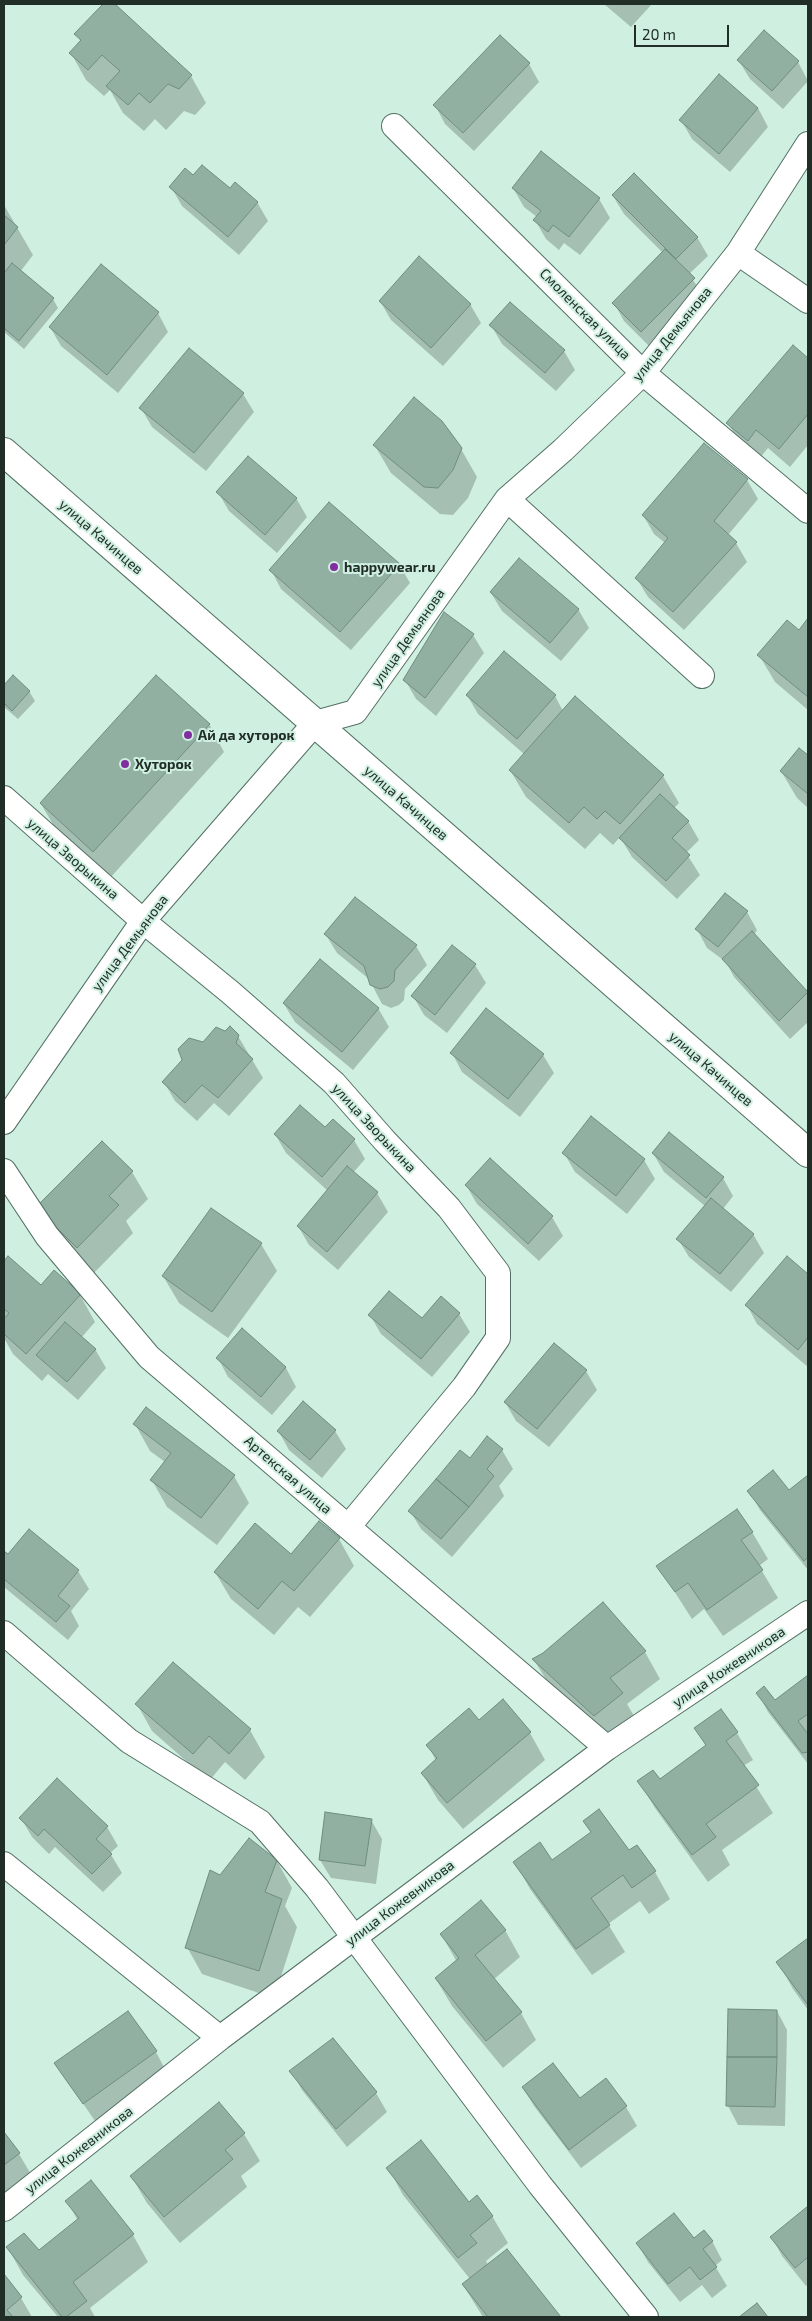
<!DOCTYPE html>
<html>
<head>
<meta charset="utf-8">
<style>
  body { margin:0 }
  #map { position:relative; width:812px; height:2321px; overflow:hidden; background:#cfefe0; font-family:"Exo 2",sans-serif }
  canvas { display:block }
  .frame { position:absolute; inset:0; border:5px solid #212e28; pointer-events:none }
  .scale { position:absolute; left:634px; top:25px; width:95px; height:22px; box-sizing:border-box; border:2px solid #212e28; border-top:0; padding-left:6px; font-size:15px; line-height:18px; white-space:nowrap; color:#212e28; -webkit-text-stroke:4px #cfefe0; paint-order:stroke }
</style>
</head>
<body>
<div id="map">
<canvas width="812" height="2321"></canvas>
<div class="frame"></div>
<div class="scale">20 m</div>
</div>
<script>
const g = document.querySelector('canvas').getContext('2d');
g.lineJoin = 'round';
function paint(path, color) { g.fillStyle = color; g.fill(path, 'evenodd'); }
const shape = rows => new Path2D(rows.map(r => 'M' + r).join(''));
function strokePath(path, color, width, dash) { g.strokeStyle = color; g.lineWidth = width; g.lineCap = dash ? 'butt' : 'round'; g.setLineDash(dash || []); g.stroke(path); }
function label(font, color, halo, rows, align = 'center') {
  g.font = font + ' "Exo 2",sans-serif'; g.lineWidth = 4; g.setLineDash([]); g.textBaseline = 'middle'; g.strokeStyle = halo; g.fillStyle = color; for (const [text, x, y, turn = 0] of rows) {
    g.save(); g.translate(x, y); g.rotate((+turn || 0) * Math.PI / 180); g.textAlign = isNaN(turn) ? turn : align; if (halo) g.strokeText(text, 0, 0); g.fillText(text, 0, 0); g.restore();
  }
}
paint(shape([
  [105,4,113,4,191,76,206,103,195,115,184,111,166,130,155,119,144,131,123,113,110,90,104,96,86,80,71,53,81,42,76,34],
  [604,4,652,4,631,27],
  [739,61,798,62,808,81,783,109,750,79],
  [529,64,539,82,474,151,445,124,435,105],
  [758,108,768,127,730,172,692,139,681,120],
  [193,176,257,202,268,221,239,255,182,206,171,187],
  [513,188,599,199,610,218,580,255,564,243,559,250,546,239,535,220,537,217,524,207],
  [613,196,697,237,708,256,689,274,705,298,653,350,624,321,614,303,663,253,624,214],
  [4,205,33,255,20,272,53,299,58,308,24,349,4,332],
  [380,301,470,304,481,323,443,366,391,320],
  [158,313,168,332,118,393,61,346,50,327],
  [491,325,564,351,575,370,556,391,502,344],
  [793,347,808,359,808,445,790,467,768,448,759,459,739,442,728,423],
  [243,394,254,412,206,471,152,427,141,408],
  [375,446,461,449,477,477,468,498,453,515,440,514,391,473],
  [747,480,758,499,728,535,736,543,747,562,684,630,648,597,637,579,665,543,654,534,643,515],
  [218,492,296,498,307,517,277,553,229,511],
  [399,564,410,583,351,650,281,589,271,570],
  [491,593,578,609,589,628,561,661,502,611],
  [808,620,808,710,775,682,759,655,799,632],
  [473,635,484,653,436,716,416,699,405,680],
  [13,677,29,691,35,701,18,719,4,707,4,687],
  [467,695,555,696,563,711,663,776,679,803,674,808,688,821,699,840,686,853,700,875,677,899,632,857,620,837,613,845,600,833,585,849,526,797,510,770,524,754,478,714],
  [209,724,224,752,110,878,57,831,41,804],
  [799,750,808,757,808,808,797,798,781,771],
  [747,912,757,930,754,935,808,994,808,1022,790,1039,734,977,726,962,707,948,697,929],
  [326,935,416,946,427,965,405,989,404,1000,399,1005,391,1008,382,1004,369,979,337,953],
  [475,965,486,983,447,1033,424,1015,413,996],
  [284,1004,378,1008,389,1027,353,1070,295,1022],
  [238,1036,263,1078,229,1116,214,1103,197,1121,175,1101,164,1082,203,1043],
  [452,1053,543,1055,554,1073,520,1117,462,1072],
  [591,1118,644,1160,655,1179,627,1214,575,1172,564,1153],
  [333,1121,354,1140,365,1159,353,1173,377,1193,388,1212,338,1270,309,1245,298,1226,328,1191,286,1153,275,1134,325,1129],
  [102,1142,132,1172,148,1199,126,1221,133,1233,93,1274,38,1208],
  [653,1153,723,1178,733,1196,723,1209,753,1234,764,1253,731,1292,689,1257,678,1239,705,1206,664,1172],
  [490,1159,552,1217,563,1236,539,1261,477,1204,466,1185],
  [261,1244,277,1271,228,1338,179,1303,163,1276],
  [9,1258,41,1287,80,1295,95,1322,81,1338,95,1349,106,1368,78,1400,48,1374,42,1381,13,1354,4,1338,4,1263],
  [787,1258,808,1275,808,1367,757,1324,747,1305],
  [459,1314,470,1332,432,1377,381,1334,370,1315,422,1320],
  [242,1330,286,1368,296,1387,272,1415,228,1377,218,1358],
  [586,1371,597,1390,549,1447,516,1421,505,1402],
  [135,1424,234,1476,249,1503,217,1545,167,1507,152,1480,165,1462,150,1451],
  [335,1431,346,1449,322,1478,289,1450,279,1432],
  [488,1438,502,1450,513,1469,499,1486,504,1496,452,1557,421,1529,410,1511,470,1460],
  [808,1476,808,1570,760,1510,749,1491,788,1492],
  [752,1532,768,1559,759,1566,778,1598,723,1636,704,1609,692,1619,658,1566],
  [339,1539,354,1566,310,1617,298,1607,274,1635,231,1599,215,1572,291,1555],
  [4,1552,8,1556,78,1571,89,1589,71,1611,79,1626,68,1640,4,1587],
  [645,1652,660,1679,627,1704,637,1721,610,1743,550,1686,534,1660],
  [808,1676,808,1764,768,1712,758,1693,774,1702],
  [137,1704,250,1730,265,1757,245,1780,225,1762,209,1781,152,1731],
  [479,1722,530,1733,545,1760,463,1829,438,1800,422,1773,436,1761,428,1745],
  [696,1729,737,1733,753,1760,743,1766,773,1813,722,1850,730,1865,708,1882,655,1808,639,1781,659,1780,706,1746],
  [21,1818,107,1827,118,1846,110,1853,122,1873,103,1892,55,1847,49,1854,32,1837],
  [371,1820,382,1839,376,1884,331,1878,320,1860],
  [629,1852,655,1872,670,1899,649,1914,640,1901,608,1924,625,1952,592,1975,530,1889,515,1862,552,1862],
  [277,1861,292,1888,285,1906,297,1927,274,1998,202,1974,187,1947,221,1877],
  [505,1930,520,1957,493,1980,521,2013,536,2040,503,2068,452,2006,436,1979,457,1962,441,1934],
  [808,1940,808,2010,793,1989,778,1962],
  [777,2011,787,2030,785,2126,738,2125,728,2106],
  [333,2040,376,2093,387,2112,347,2147,302,2090,291,2071],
  [156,2052,166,2071,95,2121,56,2064],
  [606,2080,626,2107,637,2126,581,2168,534,2106,523,2088,579,2100],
  [4,2134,19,2154,35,2181,4,2204],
  [244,2134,260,2161,241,2176,247,2187,180,2243,147,2203,131,2176],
  [388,2168,469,2203,492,2216,508,2243,486,2261,488,2265,507,2250,560,2317,483,2317,463,2285,470,2279,403,2195],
  [67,2201,133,2235,148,2262,90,2308,95,2317,58,2317,23,2275,8,2248,38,2252,78,2221],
  [808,2208,808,2284,806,2286,782,2256,772,2237],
  [694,2240,712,2241,722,2260,715,2266,727,2286,712,2298,702,2285,680,2302,648,2262,637,2243],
  [4,2276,21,2298,32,2317,4,2317]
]), '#0003');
const building = shape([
  [103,4,115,4,192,75,179,89,168,84,150,103,139,93,128,105,106,86,120,71,102,55,88,70,69,53,81,40,74,34,103,4],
  [764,30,799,61,772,91,737,60,764,30],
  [500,35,530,63,463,133,433,105,500,35],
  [719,74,758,108,719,154,679,120,719,74],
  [541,151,600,198,569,237,553,225,548,232,533,220,541,211,512,188,541,151],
  [202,165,230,188,235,182,258,202,228,237,169,187,185,168,193,175,202,165],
  [634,173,698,237,676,259,612,195,634,173],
  [4,215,18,227,4,245,4,215],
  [665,249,695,278,641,332,612,303,665,249],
  [419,256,471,304,431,348,379,301,419,256],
  [12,263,54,298,19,341,4,328,4,273,12,263],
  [101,264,159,312,107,375,49,327,101,264],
  [510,302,565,350,545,373,489,325,510,302],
  [793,345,808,358,808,414,779,449,756,430,748,441,726,423,793,345],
  [189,348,244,393,194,453,139,408,189,348],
  [414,397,442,421,462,448,453,470,438,488,424,487,373,445,414,397],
  [704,443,748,479,714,521,737,542,673,612,635,578,668,538,642,515,704,443],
  [248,456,297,498,265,535,216,492,248,456],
  [329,502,400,564,340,632,269,570,329,502],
  [519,558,579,609,550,643,490,592,519,558],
  [444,612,474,634,425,698,403,680,444,612],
  [808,618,808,697,757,655,787,620,799,630,808,618],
  [504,651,556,695,517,739,466,695,504,651],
  [13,675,30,691,12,711,4,703,4,685,13,675],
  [156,675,210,724,93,852,40,803,156,675],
  [575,696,664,775,620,824,605,811,597,819,584,807,569,823,509,770,575,696],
  [799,748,808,755,808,794,780,771,799,748],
  [660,794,689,821,672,838,690,855,666,881,619,838,660,794],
  [725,893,748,911,718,947,695,929,725,893],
  [355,897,417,945,395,970,394,981,388,987,380,989,370,985,364,966,324,934,355,897],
  [752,931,808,992,779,1021,722,959,752,931],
  [452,945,476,964,435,1015,411,996,452,945],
  [320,959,379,1008,342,1052,283,1003,320,959],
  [486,1008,544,1054,508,1099,450,1053,486,1008],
  [230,1026,239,1035,236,1043,253,1059,218,1098,202,1085,185,1103,162,1082,182,1060,178,1049,189,1038,203,1042,216,1027,225,1031,230,1026],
  [300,1105,325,1127,333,1119,355,1139,322,1177,274,1134,300,1105],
  [591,1116,645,1159,616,1196,562,1153,591,1116],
  [669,1132,724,1177,706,1198,652,1153,669,1132],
  [102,1141,133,1171,109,1196,119,1205,77,1248,36,1207,102,1141],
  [490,1158,553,1216,528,1244,465,1185,490,1158],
  [347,1166,378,1192,327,1252,297,1226,347,1166],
  [711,1198,754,1234,720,1274,676,1239,711,1198],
  [211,1208,262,1243,212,1312,162,1276,211,1208],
  [8,1256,41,1285,54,1270,81,1294,26,1354,4,1334,4,1319,9,1313,4,1309,4,1261,8,1256],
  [787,1256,808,1274,808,1337,798,1350,745,1305,787,1256],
  [389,1291,422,1318,441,1296,460,1313,421,1359,368,1315,389,1291],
  [65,1322,96,1349,67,1382,36,1355,65,1322],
  [242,1328,286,1367,261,1397,216,1358,242,1328],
  [554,1343,587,1370,537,1429,504,1402,554,1343],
  [303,1401,336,1430,310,1460,277,1431,303,1401],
  [146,1407,235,1475,201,1518,150,1480,171,1453,133,1424,146,1407],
  [487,1436,503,1449,487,1469,494,1476,469,1507,436,1479,460,1450,470,1458,487,1436],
  [773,1470,789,1490,808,1475,808,1557,804,1561,747,1491,773,1470],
  [436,1479,469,1507,441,1539,408,1511,436,1479],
  [737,1509,753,1532,741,1540,763,1570,707,1610,688,1583,675,1592,656,1566,737,1509],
  [319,1521,340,1538,294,1591,282,1581,258,1609,214,1572,255,1523,291,1554,319,1521],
  [29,1529,79,1570,58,1596,70,1606,56,1622,4,1579,4,1551,8,1554,29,1529],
  [603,1602,646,1651,610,1678,623,1693,594,1716,532,1659,543,1653,603,1602],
  [173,1662,251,1729,229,1754,209,1736,193,1754,135,1704,173,1662],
  [808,1675,808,1714,798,1721,808,1734,808,1752,802,1753,756,1693,764,1686,775,1700,808,1675],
  [503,1699,531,1732,447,1803,421,1773,437,1758,426,1745,469,1708,479,1720,503,1699],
  [721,1709,738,1732,726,1741,759,1785,706,1824,716,1837,692,1855,637,1781,653,1770,660,1779,706,1745,694,1728,721,1709],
  [57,1778,108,1826,96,1839,112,1854,92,1874,44,1829,38,1836,19,1818,57,1778],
  [599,1809,629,1850,637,1845,656,1871,632,1888,623,1875,591,1898,610,1925,576,1949,513,1862,540,1842,552,1860,591,1832,583,1821,599,1809],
  [325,1812,372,1819,365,1866,319,1860,325,1812],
  [249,1838,277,1860,265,1892,282,1899,259,1971,185,1948,210,1870,220,1875,249,1838],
  [481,1900,506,1930,475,1955,522,2012,486,2041,435,1978,459,1958,440,1934,481,1900],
  [808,1938,808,2005,776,1962,808,1938],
  [728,2009,777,2010,777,2057,727,2057,728,2009],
  [128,2011,157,2051,83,2104,54,2063,128,2011],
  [333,2038,377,2092,336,2129,289,2071,333,2038],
  [727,2057,777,2057,775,2107,726,2106,727,2057],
  [553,2063,580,2098,606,2078,627,2106,569,2150,522,2087,553,2063],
  [219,2102,245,2133,225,2150,233,2159,164,2217,130,2176,219,2102],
  [4,2132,20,2153,4,2165,4,2132],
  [421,2140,469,2202,477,2195,493,2216,470,2235,477,2243,458,2258,386,2168,421,2140],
  [91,2180,134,2234,73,2282,87,2301,66,2317,62,2317,6,2247,24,2233,39,2250,79,2218,65,2201,91,2180],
  [808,2206,808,2257,795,2268,770,2237,808,2206],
  [674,2213,694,2238,704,2230,713,2241,703,2249,717,2267,700,2280,690,2267,668,2284,636,2243,674,2213],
  [507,2249,561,2317,488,2317,462,2284,507,2249],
  [4,2274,22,2297,7,2310,13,2317,4,2317,4,2274],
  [757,2303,768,2317,739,2317,757,2303]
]);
paint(building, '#91b0a2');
strokePath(building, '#6f8d7f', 1);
const minor = shape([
  [394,126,643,373,808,511],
  [738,253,808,301],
  [507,499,702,676],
  [4,798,143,921,230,992,334,1083,385,1141,449,1208,498,1273,498,1338,464,1387,348,1527],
  [4,1122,143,921,315,723,355,712,507,499,563,450,643,373,738,253,808,144],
  [4,1171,47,1236,149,1357,607,1748],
  [4,1633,129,1741,260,1822,317,1888,540,2185,646,2317],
  [4,1864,220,2038],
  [4,2209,220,2038,607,1748,808,1613]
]);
const secondary = shape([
  [4,452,808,1153]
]);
strokePath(minor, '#537063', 26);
strokePath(secondary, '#537063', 30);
strokePath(minor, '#fff', 24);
strokePath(secondary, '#fff', 28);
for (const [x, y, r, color] of [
  [334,567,5,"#812f9e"],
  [188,735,5,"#812f9e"],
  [125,764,5,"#812f9e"]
]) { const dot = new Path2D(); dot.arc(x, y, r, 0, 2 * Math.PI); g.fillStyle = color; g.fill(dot); strokePath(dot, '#cfefe0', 2); }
label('14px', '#212e28', '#cfefe0', [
  ["Смоленская улица",585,314,45],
  ["улица Демьянова",672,334,-51],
  ["улица Качинцев",101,537,41],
  ["улица Демьянова",408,638,-55],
  ["улица Качинцев",406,803,41],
  ["улица Зворыкина",73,859,41],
  ["улица Демьянова",130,943,-53],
  ["улица Качинцев",711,1069,41],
  ["улица Зворыкина",374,1128,47],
  ["Артекская улица",288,1475,41],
  ["улица Кожевникова",729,1667,-34],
  ["улица Кожевникова",400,1903,-37],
  ["улица Кожевникова",79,2150,-38]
]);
label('bold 14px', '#212e28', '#cfefe0', [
  ["happywear.ru",344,567],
  ["Ай да хуторок",198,735],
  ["Хуторок",135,764]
], 'left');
</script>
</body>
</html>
